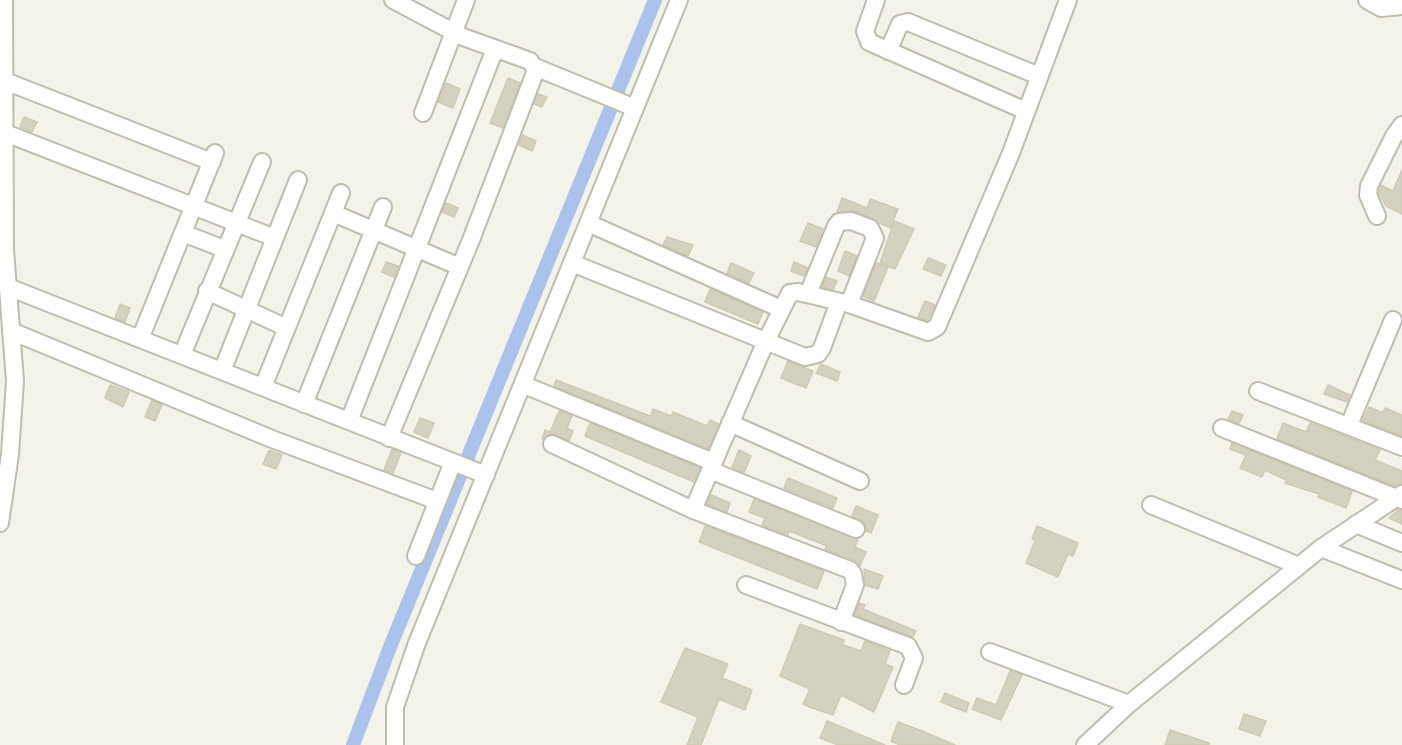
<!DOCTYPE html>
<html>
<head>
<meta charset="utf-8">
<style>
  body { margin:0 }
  canvas { display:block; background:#f4f3ea }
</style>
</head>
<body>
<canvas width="1402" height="745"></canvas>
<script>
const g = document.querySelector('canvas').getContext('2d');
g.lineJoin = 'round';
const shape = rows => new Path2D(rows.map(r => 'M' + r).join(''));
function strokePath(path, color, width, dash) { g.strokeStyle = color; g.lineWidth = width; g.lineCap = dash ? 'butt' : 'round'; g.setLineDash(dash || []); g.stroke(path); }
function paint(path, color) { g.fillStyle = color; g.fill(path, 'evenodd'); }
strokePath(shape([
  [353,745,390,647,655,0]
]), '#aac2ec', 14);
const building = shape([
  [508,78,520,83,503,128,490,123,508,78],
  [446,83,460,89,453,108,438,102,446,83],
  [538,94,547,97,542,107,534,104,538,94],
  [24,117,37,122,32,132,20,127,24,117],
  [522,135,536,141,532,151,519,145,522,135],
  [1402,170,1402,214,1386,206,1379,193,1381,185,1393,191,1402,170],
  [842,198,867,208,870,199,898,209,890,228,855,211,837,212,842,198],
  [446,203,458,208,454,217,442,212,446,203],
  [894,221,914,229,895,269,880,263,894,221],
  [808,223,823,229,816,247,800,241,808,223],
  [667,237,693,245,688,256,663,245,667,237],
  [845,251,857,256,849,276,838,271,845,251],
  [928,258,946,265,941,276,923,269,928,258],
  [386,262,398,266,394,277,382,272,386,262],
  [794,262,808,268,804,276,791,271,794,262],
  [731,263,754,273,749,283,727,273,731,263],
  [876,263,888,267,874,301,863,296,876,263],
  [826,277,837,281,833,290,822,287,826,277],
  [710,289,763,312,758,324,705,302,710,289],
  [925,301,935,305,927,321,918,317,925,301],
  [120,304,130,308,125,322,115,318,120,304],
  [788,361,813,371,806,388,781,378,788,361],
  [821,364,840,372,837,381,816,373,821,364],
  [556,380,650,416,653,409,671,416,673,412,707,426,710,420,719,424,708,449,554,386,556,380],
  [110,385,129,392,123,407,105,398,110,385],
  [1328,385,1350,395,1347,402,1324,394,1328,385],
  [152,400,162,405,155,421,145,417,152,400],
  [1369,407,1383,413,1385,408,1402,415,1402,436,1363,420,1369,407],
  [559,411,572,416,567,428,573,431,569,441,552,434,542,439,545,430,550,432,559,411],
  [1232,411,1243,415,1239,424,1228,419,1232,411],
  [420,418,434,423,428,438,414,432,420,418],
  [590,423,700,468,694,482,585,436,590,423],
  [1283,423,1306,432,1310,423,1380,450,1375,460,1402,471,1402,484,1395,486,1277,439,1283,423],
  [1232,443,1352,491,1346,508,1318,497,1319,494,1285,483,1286,480,1265,470,1262,477,1240,468,1246,455,1230,449,1232,443],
  [392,449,401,453,393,473,384,470,392,449],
  [269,450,282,455,276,469,263,464,269,450],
  [739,450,751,456,744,473,732,467,739,450],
  [788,478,837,498,833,508,784,488,788,478],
  [711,495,730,503,727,512,707,504,711,495],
  [754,499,858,539,855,547,866,552,860,566,854,560,825,549,827,546,789,531,788,535,762,525,765,518,749,512,754,499],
  [856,506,878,515,871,533,866,531,864,522,852,516,856,506],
  [1398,510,1402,510,1402,524,1389,518,1398,510],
  [705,526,824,571,817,589,699,542,705,526],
  [1037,526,1078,543,1073,556,1068,554,1058,577,1026,563,1035,541,1032,539,1037,526],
  [864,569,883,576,878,589,865,585,864,569],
  [859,603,865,605,863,609,916,631,913,637,855,615,859,603],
  [800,624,844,640,843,645,861,651,865,641,890,651,885,664,893,667,874,712,841,695,833,715,812,708,803,704,810,689,780,676,800,624],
  [685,648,728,664,722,678,752,690,745,710,719,699,701,745,687,745,698,717,661,702,685,648],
  [1010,671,1022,675,1001,720,972,709,977,698,996,705,1010,671],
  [945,693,969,703,966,712,941,702,945,693],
  [1244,714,1266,721,1260,736,1239,729,1244,714],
  [827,721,885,745,838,745,820,738,827,721],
  [898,722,922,731,955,745,900,745,891,741,898,722],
  [1170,730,1209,743,1209,745,1165,745,1170,730]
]);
paint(building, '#d5d1c0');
strokePath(building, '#cfcab3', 1.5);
const minor = shape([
  [876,0,865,31,869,42,1026,111],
  [1367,0,1381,8,1402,6],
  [888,51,900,24,908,22,1039,76],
  [535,67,635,108],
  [5,81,212,162],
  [423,113,466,0],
  [0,131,275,238],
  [333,213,460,267],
  [1377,216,1368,195,1369,186,1394,136,1402,125],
  [588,223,781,309],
  [183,233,224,249],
  [572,263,805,357,818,354,822,348,839,302],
  [8,287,486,475],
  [207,291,287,328],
  [808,294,836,226,839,222,851,221,870,228,875,238,849,304],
  [11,331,272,439,437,501],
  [140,339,215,153],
  [182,355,262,162],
  [222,371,298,180],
  [524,385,713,462],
  [263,387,341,193],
  [1258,391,1402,447],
  [304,404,383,207],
  [349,421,495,49],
  [730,423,860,481],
  [1349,425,1393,320],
  [1222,428,1402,500],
  [389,438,471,240,536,70,530,61,463,37,393,0],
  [552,444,693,510,850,570,853,574,855,585,841,622],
  [710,470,856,529],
  [1151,505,1299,566],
  [693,510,766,341,790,293,798,292,849,304,928,332,937,327,1011,153,1068,0],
  [0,523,10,454,15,381,5,250,4,0],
  [1356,524,1402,543],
  [1321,548,1402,580],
  [416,556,453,462],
  [746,585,908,646,914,658,904,685],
  [990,652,1129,704],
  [395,745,395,707,417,643,679,0],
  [1085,745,1129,704,1321,548,1402,494]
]);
strokePath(minor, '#bfbdac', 20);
strokePath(minor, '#fff', 16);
</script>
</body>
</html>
